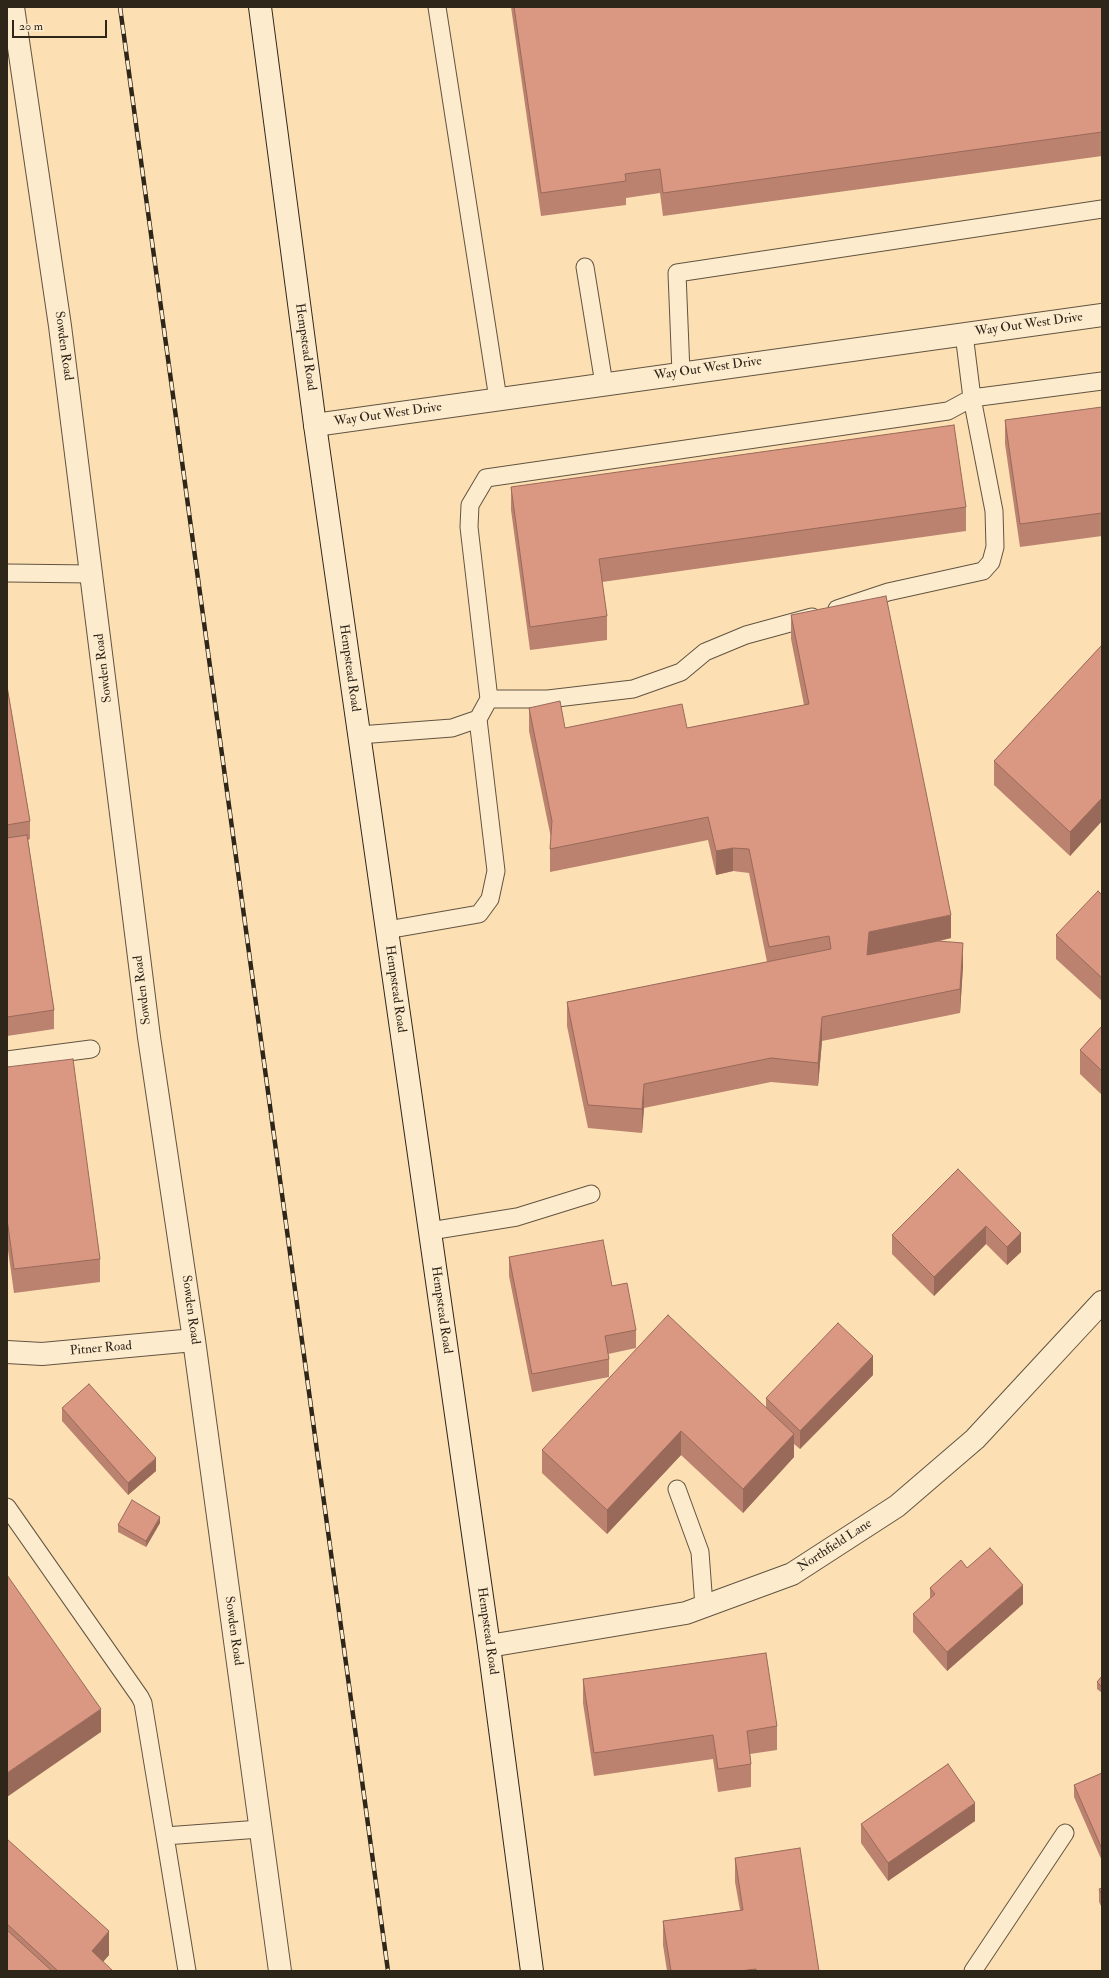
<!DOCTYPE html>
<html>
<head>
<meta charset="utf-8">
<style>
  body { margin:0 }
  #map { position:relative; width:1109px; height:1978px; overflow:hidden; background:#fce0b4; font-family:"IM FELL Double Pica",serif }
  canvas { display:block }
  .frame { position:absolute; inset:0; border:8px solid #2f261a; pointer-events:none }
  .scale { position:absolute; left:12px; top:20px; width:95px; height:18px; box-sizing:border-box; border:2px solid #2f261a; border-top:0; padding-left:5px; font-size:12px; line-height:14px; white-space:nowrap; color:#2f261a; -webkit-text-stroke:3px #fdebce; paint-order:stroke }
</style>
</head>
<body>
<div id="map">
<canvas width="1109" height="1978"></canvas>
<div class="frame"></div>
<div class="scale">20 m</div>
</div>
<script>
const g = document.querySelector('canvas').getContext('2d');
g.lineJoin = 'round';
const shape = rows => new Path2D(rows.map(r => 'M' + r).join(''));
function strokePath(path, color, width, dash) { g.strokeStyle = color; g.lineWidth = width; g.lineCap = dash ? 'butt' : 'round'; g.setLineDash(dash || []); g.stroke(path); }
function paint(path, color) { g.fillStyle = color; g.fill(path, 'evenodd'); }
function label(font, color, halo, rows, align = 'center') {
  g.font = font + ' "IM FELL Double Pica",serif'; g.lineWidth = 3.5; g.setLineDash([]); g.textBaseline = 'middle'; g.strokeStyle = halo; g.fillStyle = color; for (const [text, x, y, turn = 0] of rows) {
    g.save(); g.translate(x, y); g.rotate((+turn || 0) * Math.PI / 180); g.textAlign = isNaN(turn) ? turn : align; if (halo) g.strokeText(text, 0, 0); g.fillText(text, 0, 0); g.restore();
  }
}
const service = shape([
  [437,7,498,399],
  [585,267,604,384],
  [681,373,677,273,1102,209],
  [7,573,92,574],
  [837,609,888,592,983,571,991,562,995,547,994,511,972,398,1102,381],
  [489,699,548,699,633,689,681,672,705,652,746,635,812,617],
  [359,735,452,728,478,719,489,699,469,527,470,505,486,478,948,411,972,398,964,334],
  [387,930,479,914,490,899,496,871,478,719],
  [7,1060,91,1049],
  [430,1231,517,1217,591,1194],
  [677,1489,700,1552,704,1606],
  [7,1507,140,1697,143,1703,165,1836,260,1829],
  [165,1836,187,1971],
  [973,1971,1065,1833]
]);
const minor = shape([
  [315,425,1102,315],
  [489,1646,686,1613,792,1574,897,1506,975,1439,1102,1302]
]);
const tertiary = shape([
  [13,7,60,326,149,1037,194,1340,280,1971],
  [7,1352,42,1354,194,1340]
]);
const secondary = shape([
  [260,7,315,425,489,1646,532,1971]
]);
strokePath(service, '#625440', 19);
strokePath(minor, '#625440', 24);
strokePath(tertiary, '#625440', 24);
strokePath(secondary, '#2f261a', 24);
strokePath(service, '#fdebce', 17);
strokePath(minor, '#fdebce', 22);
strokePath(tertiary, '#fdebce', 22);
strokePath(secondary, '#fdebce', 22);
const rail = shape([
  [120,7,388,1971]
]);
strokePath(rail, '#2f261a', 4.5);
strokePath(rail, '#fdebce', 3, [9]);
paint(shape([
  [511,7,1102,7,1102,156,663,216,660,193,626,198,626,205,541,216],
  [1102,407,1102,536,1020,547,1005,444,1005,420],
  [511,487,966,507,966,531,602,582,607,616,607,640,530,650,511,510],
  [791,615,951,938,940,941,963,966,960,1013,822,1041,818,1086,771,1082,644,1108,642,1133,588,1128,567,1026,567,1002,767,962,749,873,733,871,716,875,708,840,550,872,550,849,551,838,529,731,529,708,565,728,687,728,804,705,791,639],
  [1102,645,1102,821,1070,856,994,785,994,761],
  [7,686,30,821,30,839,28,840,54,1010,54,1029,7,1036],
  [1102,895,1102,1001,1056,959,1056,935],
  [1102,1026,1102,1095,1080,1074,1080,1050],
  [7,1067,100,1259,100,1282,14,1293,7,1243],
  [958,1169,1021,1252,1007,1265,986,1244,934,1296,892,1254,892,1235],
  [509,1257,612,1286,636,1330,636,1348,608,1354,609,1359,609,1377,532,1392,509,1276],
  [873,1375,800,1449,794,1444,794,1457,743,1513,681,1455,607,1534,542,1473,542,1450,766,1407,766,1398],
  [62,1408,156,1471,128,1495,62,1421],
  [160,1523,146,1547,118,1532,118,1525],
  [967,1568,1023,1604,947,1671,913,1632,913,1614,930,1599,930,1588],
  [1102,1676,1102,1693,1097,1689,1097,1682],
  [583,1679,777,1726,777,1750,750,1754,751,1764,751,1787,718,1792,713,1759,594,1776,583,1703],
  [1102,1773,1102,1861,1074,1797,1074,1785],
  [975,1821,888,1881,861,1843,861,1824],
  [7,1839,109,1955,103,1962,113,1971,7,1971],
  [735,1858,819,1971,667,1971,663,1945,663,1921,740,1910,735,1882],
  [1102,1888,1102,1908,1099,1902,1099,1889]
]), '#bb826f');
paint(shape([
  [1102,798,1102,821,1070,856,1070,832],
  [733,848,733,871,716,875,716,851],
  [951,915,951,938,869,955,867,955,869,932],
  [963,943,963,966,960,1013,960,989],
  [822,1017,822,1041,818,1086,818,1063],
  [644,1084,644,1108,642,1133,642,1109],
  [986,1226,986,1244,934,1296,934,1277],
  [1021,1233,1021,1252,1007,1265,1007,1247],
  [873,1356,873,1375,800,1449,800,1431],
  [681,1431,681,1455,607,1534,607,1510],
  [794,1434,794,1457,743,1513,743,1489],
  [156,1458,156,1471,128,1495,128,1483],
  [160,1517,160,1523,146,1547,146,1541],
  [1023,1585,1023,1604,947,1671,947,1652],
  [101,1709,101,1732,7,1797,7,1773],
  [975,1803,975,1821,888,1881,888,1863],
  [109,1931,109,1955,95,1971,92,1951]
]), '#996a5a');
const building = shape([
  [514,7,1102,7,1102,132,663,193,660,169,625,174,626,181,541,193,514,7],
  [1102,407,1102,513,1020,524,1005,420,1102,407],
  [954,425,966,507,599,559,607,616,530,627,511,487,954,425],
  [886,596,951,915,869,932,867,955,938,941,963,943,960,989,822,1017,818,1063,771,1058,644,1084,642,1109,588,1105,567,1002,831,949,829,936,769,947,749,849,733,848,716,851,708,817,550,849,552,821,529,708,560,701,565,728,682,704,687,728,809,704,791,615,886,596],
  [1102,645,1102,798,1070,832,994,761,1102,645],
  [7,686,30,821,7,825,7,686],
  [27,835,54,1010,7,1017,7,838,27,835],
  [1098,891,1102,895,1102,978,1056,935,1098,891],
  [1102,1026,1102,1071,1080,1050,1102,1026],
  [73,1059,100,1259,14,1269,7,1219,7,1067,73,1059],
  [958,1169,1021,1233,1007,1247,986,1226,934,1277,892,1235,958,1169],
  [603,1240,612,1286,627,1283,636,1330,605,1336,609,1359,532,1374,509,1257,603,1240],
  [668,1315,794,1434,743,1489,681,1431,607,1510,542,1450,668,1315],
  [838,1323,873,1356,800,1431,766,1398,838,1323],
  [89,1384,156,1458,128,1483,62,1408,89,1384],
  [132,1500,160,1517,146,1541,118,1525,132,1500],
  [990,1548,1023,1585,947,1652,913,1614,935,1594,930,1588,961,1560,967,1568,990,1548],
  [7,1575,101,1709,7,1773,7,1575],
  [766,1653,777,1726,747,1731,751,1764,718,1769,713,1735,594,1753,583,1679,766,1653],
  [1102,1676,1102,1687,1097,1682,1102,1676],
  [948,1764,975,1803,888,1863,861,1824,948,1764],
  [1102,1773,1102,1849,1074,1785,1102,1773],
  [7,1839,109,1931,92,1951,113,1971,58,1971,7,1924,7,1839],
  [800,1848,819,1971,756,1971,756,1969,740,1971,671,1971,663,1921,743,1910,735,1858,800,1848],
  [1102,1888,1102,1895,1099,1889,1102,1888],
  [7,1930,52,1971,7,1971,7,1930]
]);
paint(building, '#da9781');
strokePath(building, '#996a5a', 1);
label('13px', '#2f261a', '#fdebce', [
  ["Way Out West Drive",1029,325,-8],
  ["Sowden Road",63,346,82],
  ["Hempstead Road",305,347,82],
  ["Way Out West Drive",708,369,-8],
  ["Way Out West Drive",388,415,-8],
  ["Sowden Road",104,668,-97],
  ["Hempstead Road",349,668,82],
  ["Hempstead Road",395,989,82],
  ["Sowden Road",143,990,-97],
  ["Sowden Road",190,1310,82],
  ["Hempstead Road",441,1310,82],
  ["Pitner Road",101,1349,-5],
  ["Northfield Lane",835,1546,-33],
  ["Sowden Road",233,1631,82],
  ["Hempstead Road",487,1631,82]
]);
</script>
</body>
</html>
